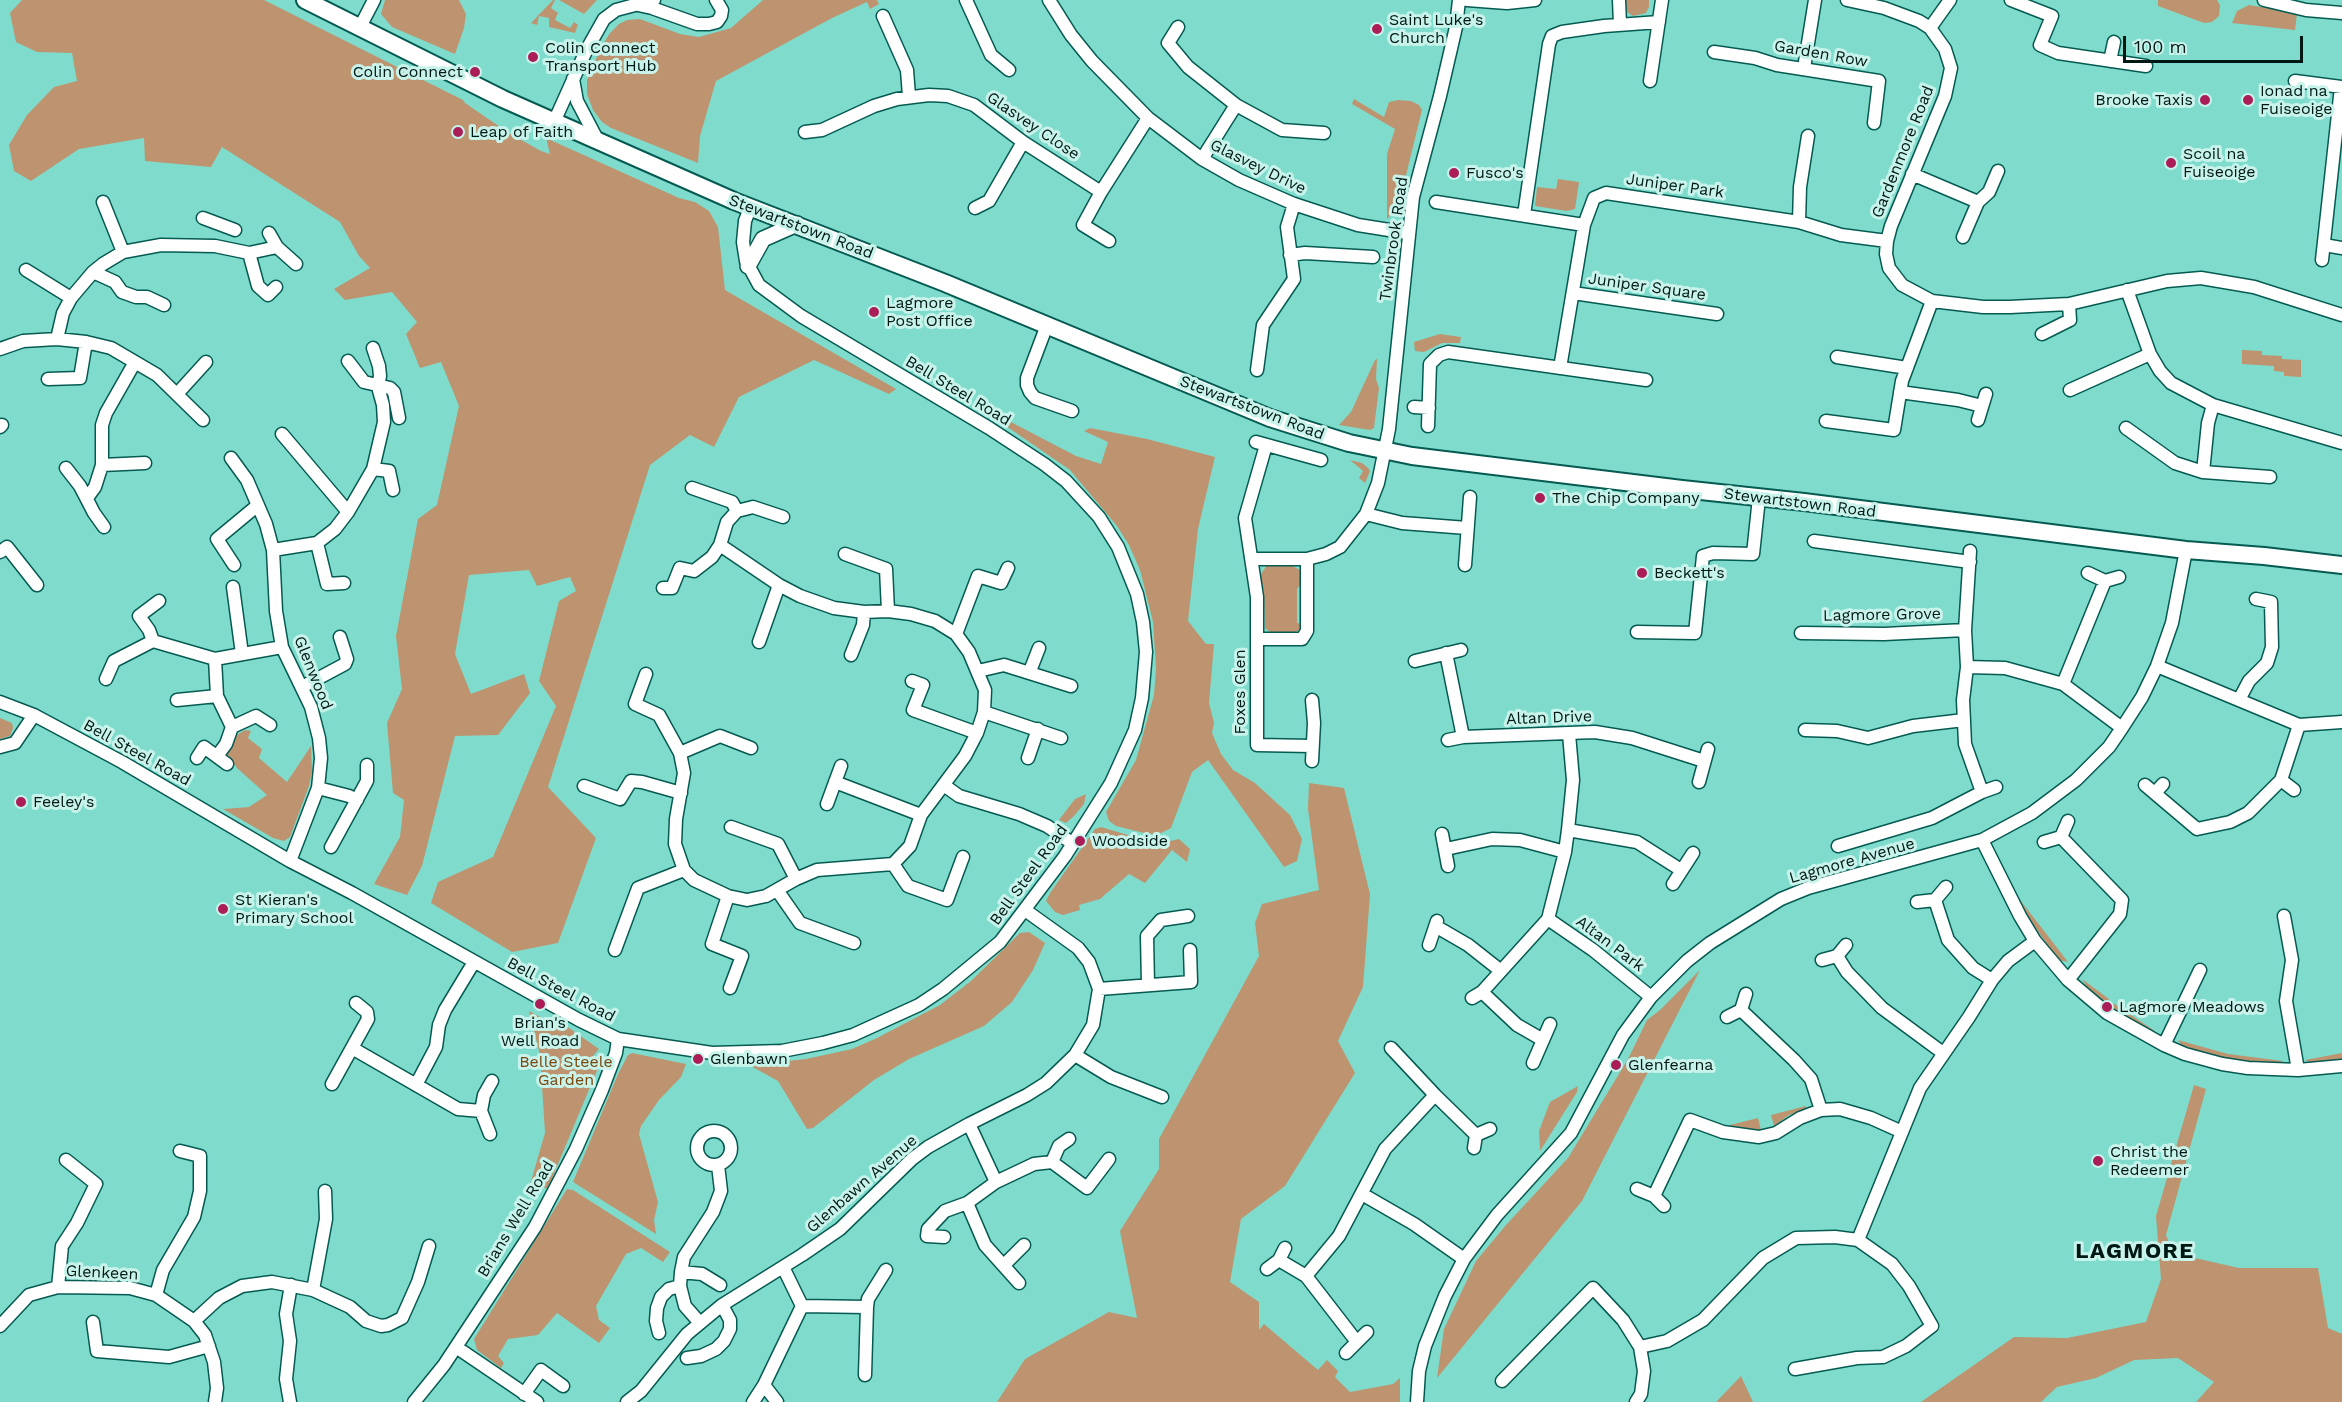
<!DOCTYPE html>
<html>
<head>
<meta charset="utf-8">
<style>
  body { margin:0 }
  #map { position:relative; width:2342px; height:1402px; overflow:hidden; background:#7fdccd; font-family:"Work Sans",sans-serif }
  canvas { display:block }
  .scale { position:absolute; left:2123px; top:36px; width:180px; height:27px; box-sizing:border-box; border:3px solid #001814; border-top:0; padding-left:8px; font-size:18px; line-height:21px; white-space:nowrap; color:#001814; -webkit-text-stroke:4px #c8f3eb; paint-order:stroke }
</style>
</head>
<body>
<div id="map">
<canvas width="2342" height="1402"></canvas>
<div class="scale">100 m</div>
</div>
<script>
const g = document.querySelector('canvas').getContext('2d');
g.lineJoin = 'round';
function paint(path, color) { g.fillStyle = color; g.fill(path, 'evenodd'); }
const shape = rows => new Path2D(rows.map(r => 'M' + r).join(''));
function strokePath(path, color, width, dash) { g.strokeStyle = color; g.lineWidth = width; g.lineCap = dash ? 'butt' : 'round'; g.setLineDash(dash || []); g.stroke(path); }
function label(font, color, halo, rows, align = 'center') {
  g.font = font + ' "Work Sans",sans-serif'; g.lineWidth = 6; g.setLineDash([]); g.textBaseline = 'middle'; g.strokeStyle = halo; g.fillStyle = color; for (const [text, x, y, turn = 0] of rows) {
    g.save(); g.translate(x, y); g.rotate((+turn || 0) * Math.PI / 180); g.textAlign = isNaN(turn) ? turn : align; if (halo) g.strokeText(text, 0, 0); g.fillText(text, 0, 0); g.restore();
  }
}
paint(shape([
  [22,0,264,0,463,100,465,103,509,133,541,151,550,154,546,138,679,198,695,202,709,211,718,227,725,290,896,389,889,394,814,360,739,397,714,447,690,435,650,465,548,787,596,838,558,943,512,952,431,903,438,882,493,857,556,706,539,681,559,601,576,591,570,577,537,586,529,570,469,575,455,654,471,694,524,674,530,693,498,735,455,736,422,866,407,895,374,884,400,837,404,800,393,793,387,723,402,689,396,636,418,519,437,505,459,406,441,362,420,368,406,334,417,322,392,292,345,300,334,289,370,268,359,256,340,222,222,147,211,167,145,161,144,138,79,149,31,181,14,171,9,145,27,115,54,87,77,81,72,53,37,52,16,42,10,13],
  [385,0,459,0,466,14,464,28,455,54,392,27,381,14],
  [553,0,555,0,551,8,558,13,555,20,570,28,574,22,578,25,575,33,549,27,549,18,539,16,537,25,531,23],
  [559,0,597,0,584,14],
  [763,0,877,0,879,4,870,9,867,2,832,18,716,81,700,136,698,163,611,128,602,122,593,110,587,94,587,80,601,47,610,33,619,24,627,20,640,19,680,34,699,37,731,28],
  [1625,0,1649,0,1649,7,1646,13,1633,16,1627,12],
  [2158,0,2217,0,2220,5,2219,16,2212,22,2204,23,2158,6],
  [2249,5,2297,13,2295,30,2232,23,2237,11],
  [1354,99,1384,117,1389,102,1398,100,1411,101,1419,105,1422,110,1398,208,1387,219,1387,154,1395,129,1352,104],
  [1558,179,1579,182,1575,209,1567,211,1535,206,1537,187,1556,189],
  [1440,334,1461,337,1460,343,1442,343,1424,352,1415,351,1414,342],
  [2242,350,2262,351,2262,355,2282,356,2282,359,2301,360,2301,377,2284,376,2284,372,2274,371,2274,366,2242,364],
  [1377,359,1376,379,1379,388,1374,428,1370,430,1339,425,1351,412,1375,360],
  [1007,420,1076,456,1101,464,1108,442,1084,431,1090,428,1147,439,1215,457,1198,529,1188,621,1206,644,1214,644,1209,703,1214,723,1212,733,1221,754,1233,770,1255,783,1290,815,1302,839,1297,861,1284,867,1208,760,1192,772,1171,828,1161,833,1148,834,1116,826,1109,821,1106,812,1136,760,1154,695,1156,668,1153,622,1140,570,1129,545,1117,526,1070,470,1006,426],
  [1350,460,1362,463,1368,468,1370,471,1365,483,1359,478,1363,471],
  [1267,565,1291,565,1300,570,1301,584,1297,589,1297,623,1302,624,1299,630,1293,634,1270,632,1265,628,1264,591,1260,580,1261,574],
  [0,718,12,723,13,728,10,736,0,739],
  [245,730,251,731,248,738,262,749,259,758,287,782,311,746,312,771,309,786,290,837,284,841,273,838,223,809,249,807,267,795,237,768,227,754,235,736],
  [1309,783,1344,788,1370,894,1363,987,1338,1041,1355,1073,1285,1186,1241,1219,1230,1282,1259,1302,1259,1330,1264,1324,1318,1370,1327,1360,1338,1371,1335,1377,1350,1392,1393,1384,1400,1378,1400,1402,997,1402,1025,1359,1109,1312,1137,1318,1120,1231,1159,1169,1159,1139,1259,956,1255,923,1262,904,1319,890,1308,809],
  [1086,794,1084,804,1074,816,1066,823,1059,820,1075,799],
  [1101,827,1158,844,1179,839,1190,849,1187,862,1172,850,1145,883,1129,874,1100,899,1079,905,1080,910,1063,915,1055,912,1046,901,1050,893,1095,829],
  [2017,896,2068,962,2059,960,2049,947,2030,920,2016,897],
  [1029,932,1045,943,1033,970,1012,1002,984,1026,909,1059,874,1080,813,1128,807,1129,778,1081,749,1065,806,1059,852,1049,877,1038,940,1005,971,981,1020,933],
  [1700,970,1582,1201,1437,1378,1444,1329,1476,1261,1506,1225,1568,1158,1628,1059,1647,1020,1660,1010],
  [2082,979,2109,999,2106,1005,2090,992],
  [2113,1003,2155,1031,2150,1031,2109,1008],
  [529,1011,551,1023,565,1025,599,1049,593,1056,593,1061,601,1061,548,1188,529,1188,545,1133,540,1055],
  [2178,1040,2228,1054,2283,1061,2274,1065,2260,1065,2221,1058,2184,1048],
  [632,1053,686,1064,681,1077,659,1100,641,1126,639,1134,658,1202,654,1220,656,1234,573,1182,618,1074,628,1055],
  [2342,1053,2342,1059,2328,1062,2313,1064,2305,1060],
  [2194,1085,2206,1089,2166,1235,2173,1253,2239,1268,2318,1268,2328,1328,2342,1334,2342,1402,2196,1402,2214,1382,2178,1358,2134,1360,2096,1378,2057,1387,2041,1402,1921,1402,2014,1337,2067,1338,2146,1322,2161,1279,2156,1216],
  [1578,1086,1577,1092,1540,1151,1539,1131,1550,1102],
  [1806,1106,1806,1109,1789,1115,1774,1126,1771,1115],
  [1758,1118,1761,1130,1733,1129,1730,1125],
  [567,1189,573,1190,670,1252,663,1262,641,1248,626,1254,596,1306,599,1320,610,1328,599,1343,557,1313,538,1335,508,1339,498,1356,504,1363,501,1368,477,1350,474,1339],
  [1741,1376,1753,1402,1716,1402]
]), '#bd946f');
const minor = shape([
  [966,0,991,55,1009,70],
  [1049,0,1071,35,1092,61,1148,118,1202,159,1239,180,1294,204,1358,225,1408,233],
  [1467,0,1507,3,1535,0],
  [1619,0,1620,24],
  [1847,0,1884,8,1919,21,1930,28,1945,49,1951,68,1945,96,1891,226,1887,241,1886,254,1889,268,1902,285,1932,301,1983,307,2010,307,2069,304,2167,281,2201,278,2254,287,2342,315],
  [2011,0,2052,16,2040,45,2058,53,2146,66],
  [2264,0,2306,10,2342,13],
  [638,5,652,8,697,24,709,24,717,22,721,16,722,10,716,0],
  [883,16,907,70,909,96],
  [1178,27,1168,43,1188,67,1236,105,1282,130,1324,133],
  [1930,28,1950,0],
  [359,29,374,0],
  [1714,52,1755,58,1777,65,1879,81,1874,123],
  [2110,61,2114,42],
  [1804,68,1815,0],
  [573,79,577,101,598,141],
  [1650,81,1662,0],
  [2295,81,2342,87],
  [554,122,586,51,604,19,616,10,654,0],
  [805,132,822,130,874,106,897,99,929,95,948,96,974,105,1023,142,1101,192],
  [1202,159,1236,105],
  [1912,174,1978,202],
  [103,202,123,252],
  [1436,202,1584,225],
  [975,208,989,201,1023,142],
  [1524,215,1549,44,1552,36,1562,32,1604,26,1659,22],
  [203,218,235,230],
  [1799,222,1800,187,1808,136],
  [269,233,277,247,296,264],
  [1963,237,1978,202,1989,192,1998,171],
  [1109,241,1083,225,1101,192,1148,118],
  [2324,245,2342,248],
  [249,253,258,286,268,295,276,287],
  [1290,255,1305,253,1373,257],
  [2322,260,2341,87],
  [26,270,71,298],
  [93,272,115,282,122,292,136,297,147,297,164,305],
  [2127,290,2150,354,2160,371,2171,383,2213,405,2342,443],
  [1573,293,1717,314],
  [1047,325,1027,378,1027,385,1030,392,1035,398,1072,411],
  [2042,334,2070,320,2069,304],
  [57,339,63,313,71,298,93,272,103,264,123,252,161,245,215,246,249,253,277,247],
  [0,349,23,341,57,339,86,342,111,348,157,375,203,420],
  [1837,357,1907,368],
  [348,361,364,382,390,388,394,392,399,418],
  [1560,368,1584,225,1594,198,1606,193,1799,222,1841,235,1887,241],
  [1257,370,1263,325,1294,279,1287,227,1294,204],
  [48,379,80,378,86,342],
  [2070,390,2150,354],
  [1900,392,1958,400,1982,406],
  [177,394,206,362],
  [1414,407,1429,408],
  [1978,420,1986,394],
  [1826,421,1894,430,1902,381,1932,301],
  [1428,426,1430,364,1439,355,1448,352,1646,380],
  [0,427,2,425],
  [2126,428,2175,463,2203,472,2270,477],
  [282,434,348,512],
  [1256,442,1321,460],
  [1266,445,1245,518,1257,597,1257,745,1312,746],
  [231,458,247,480,266,524,273,550,276,611,282,647,311,707,319,738,321,758,318,788,290,861],
  [102,465,145,463],
  [66,468,80,486,94,513,104,527],
  [373,469,389,471,393,490],
  [2203,472,2208,423,2213,405],
  [692,488,732,502,737,511],
  [87,498,95,487,102,465,102,425,106,413,135,362],
  [1366,514,1402,523,1467,528],
  [1814,541,1970,562],
  [317,543,327,584,344,583],
  [273,550,317,543,335,529,348,512,373,469,384,422,383,405,378,387,380,376,379,366,373,348],
  [1970,551,1965,630,1967,667,1963,700,1965,744,1982,792],
  [0,552,7,547,37,585],
  [845,554,886,569,888,611],
  [1252,559,1307,559,1326,554,1340,547,1366,514,1378,483,1389,429,1413,197,1440,96,1456,27,1459,0],
  [234,565,217,539,258,505],
  [1465,565,1470,497],
  [2088,573,2105,581,2119,577],
  [233,587,242,654],
  [663,588,672,588,680,568,694,571,712,557,720,545,727,522,737,511,753,507,783,517],
  [1637,632,1695,633,1703,556,1713,553,1753,554,1759,498],
  [1801,633,1884,634,1965,630],
  [956,634,978,576,1001,583,1008,568],
  [1257,639,1302,639,1307,631,1307,559],
  [153,641,149,630,139,616,159,601],
  [759,642,779,585],
  [1446,653,1463,737],
  [851,655,863,625,864,612],
  [215,659,217,696,232,727,226,744,217,756],
  [1415,661,1461,650],
  [2157,666,2299,725,2342,722],
  [1967,667,2005,668,2063,684,2122,728],
  [978,671,1004,665,1071,686],
  [1030,671,1039,648],
  [646,674,635,704,659,715,680,753,684,773,676,819,675,844,684,870,694,880,728,896,747,900,766,896,796,879,817,870,893,864,910,846,921,815,965,756,977,733,984,712,985,690,969,652,956,634,935,621,911,614,888,611,864,612,834,608,800,596,779,585,720,545],
  [106,679,114,661,153,641,215,659,282,647],
  [912,681,923,685,913,710,977,733],
  [2063,684,2105,581],
  [302,687,345,664,347,659,340,637],
  [2240,698,2249,681,2267,663,2272,647,2271,602,2256,599],
  [177,700,217,696],
  [0,702,34,715,122,762,290,861,352,893,579,1020,618,1039,712,1053,782,1051,823,1043,853,1035,919,1005,943,989,1000,942,1065,856,1111,783,1135,730,1142,698,1146,652,1143,622,1137,594,1118,547,1099,517,1066,481,1044,464,989,428,801,316,759,285,746,261,743,242,745,221,750,208],
  [984,712,1061,738],
  [232,727,256,716,270,725],
  [1805,730,1837,731,1868,738,1913,726,1964,720],
  [1448,740,1463,737,1595,732,1632,738,1704,761],
  [0,747,15,743,34,715],
  [680,753,720,736,751,748],
  [197,758,204,747,227,764],
  [1028,758,1038,729],
  [1312,761,1314,723,1312,700],
  [2281,780,2294,790],
  [835,782,921,815],
  [1699,782,1708,749],
  [2145,785,2197,829,2230,822,2248,813,2281,780,2299,725],
  [584,786,620,799,631,781,642,782,681,793],
  [945,786,959,796,1019,814,1047,826,1072,843],
  [318,788,349,796,357,800],
  [2155,793,2163,784],
  [827,804,841,766],
  [731,827,778,844,796,879],
  [1568,830,1637,842,1681,870],
  [1442,834,1448,866],
  [2061,837,2122,900,2120,914,2068,980],
  [1982,840,2020,916,2035,941,2068,980,2107,1013,2164,1045,2185,1054,2222,1064,2248,1068,2298,1070,2342,1066],
  [2044,842,2061,837,2068,821],
  [1838,846,1932,818,1982,792,1996,787],
  [331,847,367,781,367,765],
  [1446,849,1492,839,1520,840,1565,852],
  [893,864,908,886,947,900,963,857],
  [1673,884,1693,853],
  [777,890,800,923,854,943],
  [728,896,712,944,742,956,730,988],
  [1935,900,1948,940,1973,968,1992,980],
  [1917,902,1935,900,1946,887],
  [2284,916,2292,960,2286,1001,2298,1070],
  [1548,919,1593,950,1651,997],
  [1437,927,1468,945,1501,971],
  [1429,945,1437,921],
  [615,950,638,888,684,870],
  [1837,956,1847,972,1882,1008,1943,1053],
  [1822,960,1837,956,1846,945],
  [1148,985,1147,936,1161,920,1188,916],
  [1099,989,1191,982,1190,950],
  [1482,992,1517,1025,1543,1040],
  [1472,998,1482,992,1548,919,1565,852,1568,830,1573,780,1569,734],
  [1741,1010,1794,1060,1811,1079,1821,1110],
  [1727,1017,1741,1010,1746,994],
  [2164,1045,2200,970],
  [352,1048,458,1109,481,1111],
  [1391,1048,1435,1095,1476,1135],
  [1075,1055,1111,1077,1162,1097],
  [1533,1063,1550,1024],
  [332,1084,368,1019,367,1012,356,1003],
  [416,1085,436,1047,439,1025,445,1010,474,962],
  [969,1124,996,1182],
  '697 1148a17 17 0 1 1 34 0a17 17 0 1 1-34 0Z',
  [490,1134,481,1111,484,1095,492,1081],
  [1474,1148,1476,1135,1490,1129],
  [1052,1162,1059,1146,1069,1139],
  [1637,1189,1654,1196,1664,1206],
  [1362,1194,1414,1224,1464,1259],
  [1654,1196,1690,1120,1723,1132,1759,1137,1776,1133,1800,1118,1821,1110,1840,1109,1871,1118,1900,1131],
  [967,1203,985,1245,1019,1283],
  [944,1237,927,1236,928,1229,945,1211,967,1203,996,1182,1034,1164,1052,1162,1087,1188,1109,1159],
  [1858,1240,1920,1088,1969,1017,1992,980,2008,961,2035,941],
  [1279,1260,1306,1276,1357,1342],
  [1004,1265,1024,1245],
  [1267,1269,1279,1260,1285,1248],
  [681,1272,702,1274,720,1285],
  [1306,1276,1339,1236,1385,1149,1435,1095],
  [58,1287,62,1246,77,1223,96,1184,66,1160],
  [313,1290,326,1219,325,1191],
  [156,1295,163,1270,194,1217,200,1191,200,1156,180,1151],
  [802,1306,867,1307,865,1375],
  [867,1307,868,1299,886,1270],
  [194,1321,219,1298,242,1286,272,1282,313,1290,350,1307,366,1321,381,1326,388,1325,402,1318,418,1282,429,1246],
  [93,1322,97,1351,169,1357,209,1346],
  [700,1323,685,1306,680,1286,681,1272,684,1257,713,1212,721,1191,718,1165],
  [0,1326,29,1295,58,1287,130,1288,156,1295,194,1321,205,1335,214,1362,217,1388,215,1402],
  [659,1333,656,1321,657,1308,661,1297,669,1289,680,1286],
  [456,1347,537,1402],
  [1640,1347,1667,1341,1703,1320,1763,1258,1796,1238,1835,1237,1858,1240,1892,1264,1909,1286,1932,1326,1906,1346,1883,1357,1857,1358,1795,1369],
  [1346,1353,1367,1332],
  [687,1358,701,1356,716,1349,724,1341,730,1329,730,1320,722,1305],
  [1502,1381,1593,1288,1623,1320,1640,1347,1644,1371,1641,1394,1636,1402],
  [764,1385,777,1402],
  [524,1394,541,1370,563,1386],
  [290,1402,286,1379,290,1341,286,1314,291,1285],
  [414,1402,444,1365,535,1227,576,1149,602,1090,616,1053,618,1039],
  [627,1402,641,1391,687,1334,722,1305,802,1255,840,1229,912,1159,928,1147,969,1124,1027,1095,1046,1083,1075,1055,1093,1025,1099,989,1089,962,1078,948,1025,910],
  [753,1402,764,1385,802,1306,783,1267],
  [1417,1402,1419,1371,1425,1346,1445,1296,1464,1259,1497,1215,1571,1133,1623,1035,1651,997,1687,961,1710,943,1781,899,1808,888,1982,840,2032,813,2076,780,2109,747,2122,728,2142,697,2157,666,2172,623,2186,550]
]);
const tertiary = shape([
  [748,266,763,239,797,224]
]);
const secondary = shape([
  [305,0,503,99,734,201,945,283,1270,418,1349,443,1412,456,1682,489,1804,502,2186,550,2264,556,2342,565]
]);
strokePath(minor, '#055a51', 15);
strokePath(tertiary, '#055a51', 18);
strokePath(secondary, '#055a51', 20);
strokePath(minor, '#fff', 12);
strokePath(tertiary, '#fff', 15);
strokePath(secondary, '#fff', 16);
for (const [x, y, r, color] of [
  [1377,29,6,"#ab1d57"],
  [533,57,6,"#ab1d57"],
  [475,72,6,"#ab1d57"],
  [2205,100,6,"#ab1d57"],
  [2248,100,6,"#ab1d57"],
  [458,132,6,"#ab1d57"],
  [2171,163,6,"#ab1d57"],
  [1454,173,6,"#ab1d57"],
  [874,312,6,"#ab1d57"],
  [1540,498,6,"#ab1d57"],
  [1642,573,6,"#ab1d57"],
  [21,802,6,"#ab1d57"],
  [1080,841,6,"#ab1d57"],
  [223,909,6,"#ab1d57"],
  [540,1004,6,"#ab1d57"],
  [2107,1007,6,"#ab1d57"],
  [698,1059,6,"#ab1d57"],
  [1616,1065,6,"#ab1d57"],
  [2098,1161,6,"#ab1d57"]
]) { const dot = new Path2D(); dot.arc(x, y, r, 0, 2 * Math.PI); g.fillStyle = color; g.fill(dot); strokePath(dot, '#c8f3eb', 2); }
label('16px', '#001814', '#c8f3eb', [
  ["Saint Luke's",1389,20],
  ["Church",1389,38],
  ["Colin Connect",545,48],
  ["Transport Hub",545,66],
  ["Colin Connect",463,72,"right"],
  ["Ionad na",2260,91],
  ["Fuiseoige",2260,109],
  ["Brooke Taxis",2193,100,"right"],
  ["Leap of Faith",470,132],
  ["Scoil na",2183,154],
  ["Fuiseoige",2183,172],
  ["Fusco's",1466,173],
  ["Lagmore",886,303],
  ["Post Office",886,321],
  ["The Chip Company",1552,498],
  ["Beckett's",1654,573],
  ["Feeley's",33,802],
  ["Woodside",1092,841],
  ["St Kieran's",235,900],
  ["Primary School",235,918],
  ["Lagmore Meadows",2119,1007],
  ["Brian's",540,1023,"center"],
  ["Well Road",540,1041,"center"],
  ["Glenbawn",710,1059],
  ["Glenfearna",1628,1065],
  ["Christ the",2110,1152],
  ["Redeemer",2110,1170]
], 'left');
label('16px', '#001814', '#c8f3eb', [
  ["Garden Row",1821,54,10],
  ["Glasvey Close",1033,126,34],
  ["Gardenmore Road",1903,152,-68],
  ["Glasvey Drive",1258,167,26],
  ["Juniper Park",1675,186,8],
  ["Stewartstown Road",801,227,21],
  ["Twinbrook Road",1394,239,-82],
  ["Juniper Square",1647,287,8],
  ["Bell Steel Road",958,391,31],
  ["Stewartstown Road",1252,408,21],
  ["Stewartstown Road",1800,503,7],
  ["Lagmore Grove",1882,615,-1],
  ["Glenwood",313,673,68],
  ["Foxes Glen",1240,692,-90],
  ["Altan Drive",1549,718,-2],
  ["Bell Steel Road",137,753,29],
  ["Lagmore Avenue",1852,861,-16],
  ["Bell Steel Road",1029,875,-54],
  ["Altan Park",1610,944,37],
  ["Bell Steel Road",561,990,28],
  ["Glenbawn Avenue",862,1184,-41],
  ["Brians Well Road",516,1219,-59],
  ["Glenkeen",102,1273,3]
]);
label('16px', '#7a470d', '#c8f3eb', [
  ["Belle Steele",566,1062],
  ["Garden",566,1080]
]);
g.letterSpacing = '1.5px';
label('bold 22px', '#001814', '#c8f3eb', [
  ["LAGMORE",2135,1252]
]);
g.letterSpacing = '0px';
</script>
</body>
</html>
